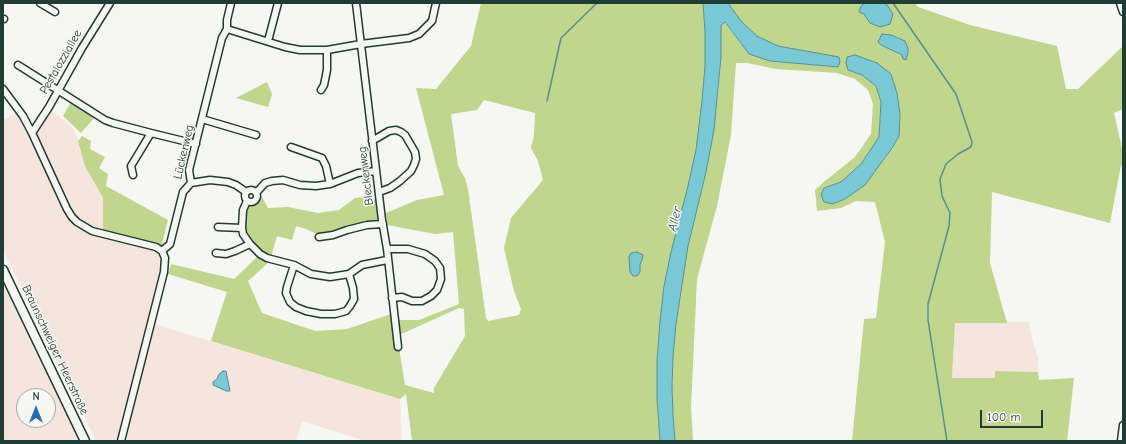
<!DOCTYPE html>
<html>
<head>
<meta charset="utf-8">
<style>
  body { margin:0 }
  #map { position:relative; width:1126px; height:444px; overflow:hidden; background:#f6f6f2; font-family:"Comic Neue",sans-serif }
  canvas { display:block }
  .frame { position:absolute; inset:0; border:4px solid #1f3d34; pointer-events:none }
  .north { position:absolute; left:16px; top:388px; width:40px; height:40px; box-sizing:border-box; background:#f6f6f2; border:1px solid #a0aca6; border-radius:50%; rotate:0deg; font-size:11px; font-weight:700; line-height:16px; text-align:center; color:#1f3d34 }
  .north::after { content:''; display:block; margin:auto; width:14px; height:18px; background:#1f6fb2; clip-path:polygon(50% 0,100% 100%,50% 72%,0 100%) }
  .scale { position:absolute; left:980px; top:410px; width:63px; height:18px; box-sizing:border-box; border:2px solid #1f3d34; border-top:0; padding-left:5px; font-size:12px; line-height:14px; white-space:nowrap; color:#1f3d34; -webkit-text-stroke:3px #f6f6f2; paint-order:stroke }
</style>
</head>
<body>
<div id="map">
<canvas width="1126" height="444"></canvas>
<div class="frame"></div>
<div class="north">N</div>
<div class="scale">100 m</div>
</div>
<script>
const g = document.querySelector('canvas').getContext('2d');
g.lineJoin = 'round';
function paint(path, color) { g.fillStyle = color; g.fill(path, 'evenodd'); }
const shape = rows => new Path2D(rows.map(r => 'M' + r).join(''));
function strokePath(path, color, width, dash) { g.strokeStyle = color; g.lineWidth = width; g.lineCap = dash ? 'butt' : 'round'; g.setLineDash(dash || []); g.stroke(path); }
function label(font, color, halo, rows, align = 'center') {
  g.font = font + ' "Comic Neue",sans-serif'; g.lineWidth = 3; g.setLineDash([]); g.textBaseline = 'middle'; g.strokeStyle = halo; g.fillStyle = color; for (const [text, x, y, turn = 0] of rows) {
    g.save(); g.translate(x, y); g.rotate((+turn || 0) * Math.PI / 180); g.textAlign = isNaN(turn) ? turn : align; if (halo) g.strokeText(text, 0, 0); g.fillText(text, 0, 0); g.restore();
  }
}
paint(shape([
  [46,106,73,128,78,141,85,166,103,198,103,233,161,248,163,263,148,322,400,399,402,441,366,441,302,421,296,441,96,441,3,250,3,120,23,110,32,123],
  [3,276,81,441,3,441],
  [24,396,48,396,48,420,24,420],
  [1029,322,1032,338,1038,358,1038,372,995,371,995,378,952,378,955,323]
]), '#f5e5dc');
paint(shape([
  [481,3,703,3,705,32,705,66,702,101,696,150,687,190,671,252,664,286,660,321,657,361,657,399,660,441,412,441,406,394,400,399,211,341,227,292,168,274,171,264,234,279,260,254,244,234,242,221,248,204,255,202,258,199,258,196,262,197,268,208,288,207,318,213,339,210,355,198,369,196,377,201,379,222,319,235,306,229,296,226,292,240,277,236,270,261,248,281,262,313,315,331,347,329,394,313,395,320,419,320,459,304,453,232,435,234,387,225,386,213,417,200,444,195,416,88,436,89,471,46],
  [484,100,535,113,534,135,531,148,538,161,543,180,511,218,504,248,514,291,521,309,519,315,488,321,486,318,468,189,465,178,458,166,451,114,477,110],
  [459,308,464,309,465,336,434,388,434,393,405,385,397,336],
  [728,3,915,3,918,7,970,25,1057,46,1066,89,1078,89,1123,46,1123,109,1114,113,1123,153,1122,160,1123,159,1123,168,1121,165,1110,223,992,192,990,263,1007,323,955,323,952,378,995,378,995,371,1038,372,1039,380,1074,378,1067,441,852,441,864,319,876,318,885,242,875,202,856,201,841,208,817,211,815,190,825,181,855,157,871,134,873,104,868,90,855,79,837,73,776,69,747,63,736,63,731,135,717,206,697,279,691,407,693,441,675,441,673,414,672,387,673,356,676,324,688,246,706,172,717,103,721,57,721,25,724,22,749,54,770,61,837,67,839,57,778,46,757,36,741,21],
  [891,35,904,41,908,48,903,59,903,56,881,45],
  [848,70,891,74,897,93,900,114,899,136,892,148,865,185,845,199,833,204,824,202,824,188,841,182,861,164,879,137,881,102,876,86,862,75],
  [267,82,272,94,268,107,236,98],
  [71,102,94,118,81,133,63,116],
  [82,136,91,141,90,149,105,157,99,168,108,174,106,186,168,220,161,248,103,233,103,198,85,166,78,141]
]), '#bfd68c');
const water = shape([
  [703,3,728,3,741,21,757,36,778,46,839,57,840,62,838,67,770,61,749,54,725,22,721,25,721,57,714,130,706,172,688,246,676,324,673,356,672,387,673,414,675,441,660,441,657,399,657,361,660,321,664,286,671,252,687,190,696,150,702,101,705,66,705,32,703,3],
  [865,3,884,3,887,5,893,14,890,24,880,27,870,23,864,14,859,12,861,6,865,3],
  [882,34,891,35,905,41,908,48,908,53,906,60,903,59,902,55,881,45,878,42,882,34],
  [855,55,877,63,891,74,897,93,900,114,899,136,892,148,865,185,845,199,833,204,824,202,821,195,824,188,841,182,861,164,879,137,881,102,876,86,862,75,848,70,846,63,847,57,855,55],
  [637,252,643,255,642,260,640,265,640,272,637,276,633,276,630,272,629,257,631,253,637,252],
  [223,371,226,371,230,391,226,391,213,385,213,382,217,379,219,374,223,371]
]);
paint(water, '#79c8d5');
strokePath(water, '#559095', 1);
strokePath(shape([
  [893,3,956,94,972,142,971,147,958,154,946,164,940,179,942,196,950,213,949,226,928,304,928,320,947,441],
  [547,101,561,38,597,3]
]), '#559095', 1.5);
const minor = shape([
  [40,3,55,12],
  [356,3,382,220,387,249,398,347],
  [1120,3,1123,12],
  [3,19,4,19],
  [227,29,285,47,300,50,327,50,361,44,409,38,419,34,432,21,436,3],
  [268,41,278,3],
  [18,65,105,120,113,123,151,133,196,144],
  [3,89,23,116,32,133,67,209,72,217,77,222,92,231,156,247,162,251,165,258,164,272,121,441],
  [321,90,324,85,327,70,327,50],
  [202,119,256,135],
  [32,133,49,107,82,48,110,3],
  [372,141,389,131,396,130,401,132,405,135,415,152,416,159,414,165,411,171,400,181,390,188,379,192],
  [291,147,322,158,326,166,330,184],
  [133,175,131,166,151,133],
  [191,183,210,180,228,182,236,185,246,192],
  '245 196a6 6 0 1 1 12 0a6 6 0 1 1-12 0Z',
  [256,193,265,183,272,181,283,180,300,185,316,186,330,184,358,173,376,171],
  [218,227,242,228,243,210,247,201],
  [242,228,243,234,250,244],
  [319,237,333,235,347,230,367,225,383,224],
  [387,249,408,249,425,254,435,261,440,268,441,279,437,290,431,296,422,301,412,301,402,297,392,298],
  [162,251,170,244,183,192,191,183,189,170,222,38,227,29,227,20,231,3],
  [216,253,226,254,235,251,250,244,260,254,267,258,294,265,311,274,330,277,349,274,362,265,387,260],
  [294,265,287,287,286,293,290,302,296,307,306,311,321,314,335,314,346,311,350,306,354,299,353,288,349,274],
  [1121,441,1123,425]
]);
const major = shape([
  [3,270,85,441]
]);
strokePath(minor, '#1f3d34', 9);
strokePath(major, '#1f3d34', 11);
strokePath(minor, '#f6f6f2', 6);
strokePath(major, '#f6f6f2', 8);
label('12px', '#1f3d34', '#f6f6f2', [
  ["Pestalozziallee",61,62,-60],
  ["Lückenweg",184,152,-77],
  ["Bleckenweg",366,176,-97],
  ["Braunschweiger Heerstraße",55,350,65]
]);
label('italic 13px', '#315954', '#f6f6f2', [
  ["Aller",675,219,-77]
]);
</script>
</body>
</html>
